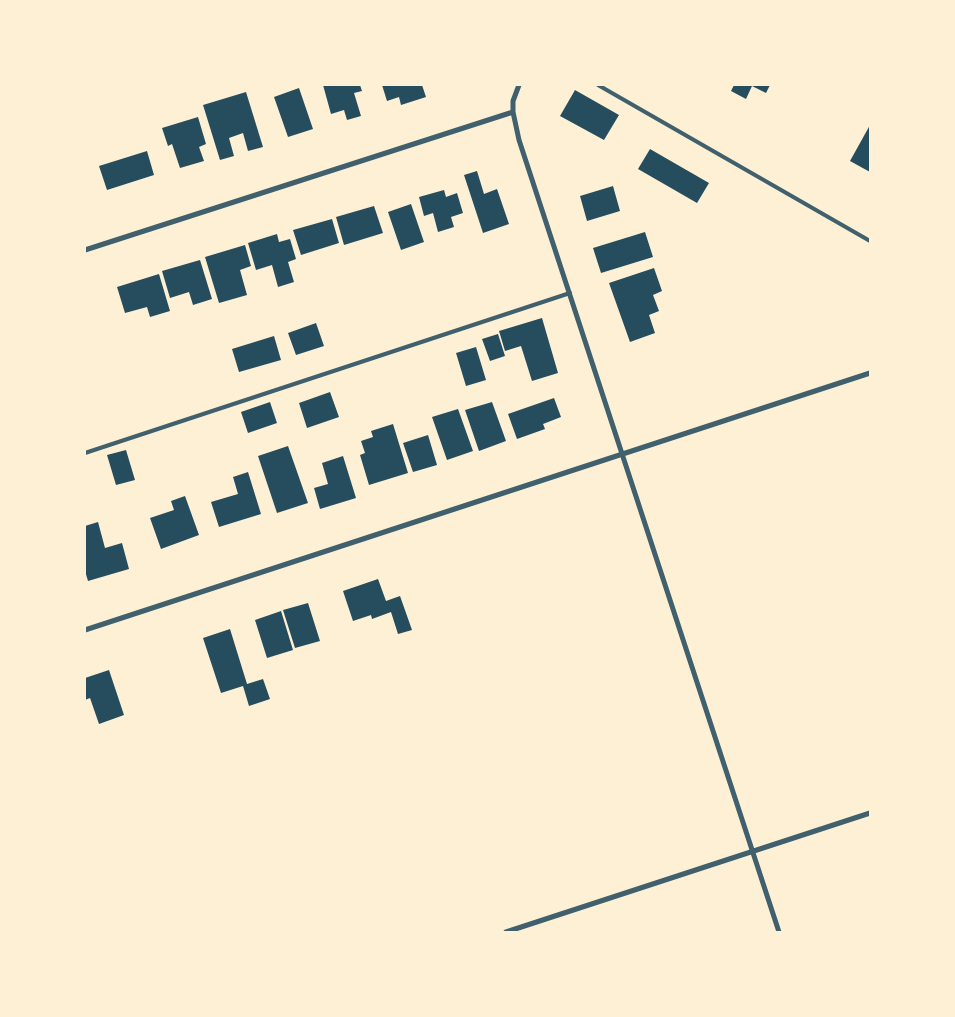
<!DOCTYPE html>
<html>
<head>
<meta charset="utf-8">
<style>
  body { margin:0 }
  #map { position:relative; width:955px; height:1017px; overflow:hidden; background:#fdf0d5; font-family:Jost,sans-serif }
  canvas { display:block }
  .frame { position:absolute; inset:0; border:86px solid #fdf0d5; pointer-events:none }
</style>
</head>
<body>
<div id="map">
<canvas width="955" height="1017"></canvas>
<div class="frame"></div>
</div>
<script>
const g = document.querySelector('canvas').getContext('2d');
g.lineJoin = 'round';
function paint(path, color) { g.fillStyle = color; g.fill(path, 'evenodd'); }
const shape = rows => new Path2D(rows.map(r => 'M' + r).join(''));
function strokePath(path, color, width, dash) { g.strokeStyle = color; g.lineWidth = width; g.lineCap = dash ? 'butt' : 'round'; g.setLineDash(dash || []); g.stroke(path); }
paint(shape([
  [323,85,360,85,362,91,354,93,361,116,347,120,344,110,331,114],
  [382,85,422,85,426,97,401,105,399,97,387,101],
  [734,85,770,85,766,93,752,86,746,99,731,91],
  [299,88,313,129,288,137,274,97],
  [575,90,619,115,604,140,560,116],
  [246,92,263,147,248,151,243,133,229,138,234,156,220,160,203,105],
  [198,117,206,144,199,147,204,161,180,168,172,144,168,146,162,128],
  [870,125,870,172,850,161],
  [650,149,709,183,697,203,638,169],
  [147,151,154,175,107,190,99,166],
  [477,171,484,194,497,189,509,224,483,233,464,175],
  [613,186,620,211,587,221,580,196],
  [444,190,446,197,457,193,463,213,451,217,454,227,438,232,433,213,424,216,419,197],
  [411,204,424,242,401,250,388,212],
  [374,206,383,233,344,245,336,217],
  [332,219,339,243,301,255,293,230],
  [645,232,653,257,601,273,593,248],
  [277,234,279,242,290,239,296,259,288,262,294,282,278,287,272,265,256,270,248,243],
  [245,245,251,266,240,270,247,295,219,303,205,257],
  [200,260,212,299,193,305,189,292,170,298,162,271],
  [654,268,662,291,653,295,659,311,649,315,655,333,630,342,609,283],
  [159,274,170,311,150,317,147,307,125,313,117,287],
  [542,318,558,373,532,381,521,346,505,351,499,331],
  [316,323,324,346,296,355,288,333],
  [498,334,505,356,490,361,482,339],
  [274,336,281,360,239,372,232,349],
  [476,347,486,380,466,386,456,353],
  [330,392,339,417,307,428,299,403],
  [554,398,561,417,543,424,545,429,517,439,508,414],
  [270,402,277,423,248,433,241,412],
  [492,402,506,441,479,451,465,410],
  [458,409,473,451,447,460,432,417],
  [393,424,408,473,369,485,360,455,365,453,361,441,373,437,371,431],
  [428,435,437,465,413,472,403,443],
  [288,446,308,503,277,513,258,456],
  [126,450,135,480,116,485,107,455],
  [343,456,356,498,320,509,314,488,328,484,322,463],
  [248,472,261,514,219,527,211,502,238,494,233,477],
  [185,496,199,535,161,549,150,518,174,510,171,501],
  [98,522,105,548,122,543,129,569,88,581,85,571,85,526],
  [378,579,386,601,400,596,412,630,398,634,391,612,372,619,371,615,353,621,343,591],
  [308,603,320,641,295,648,283,610],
  [281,611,293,650,267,658,255,620],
  [230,629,247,684,263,679,270,699,249,706,243,686,221,693,203,638],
  [109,670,124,715,99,724,90,698,85,700,85,678]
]), '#264d5e');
strokePath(shape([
  [598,85,870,241],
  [85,453,570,293]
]), '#3f606c', 4);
strokePath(shape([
  [519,85,513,101,513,112,519,140,779,932],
  [85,250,513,112],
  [85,630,870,373],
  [506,932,870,813]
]), '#3f606c', 5);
</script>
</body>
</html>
